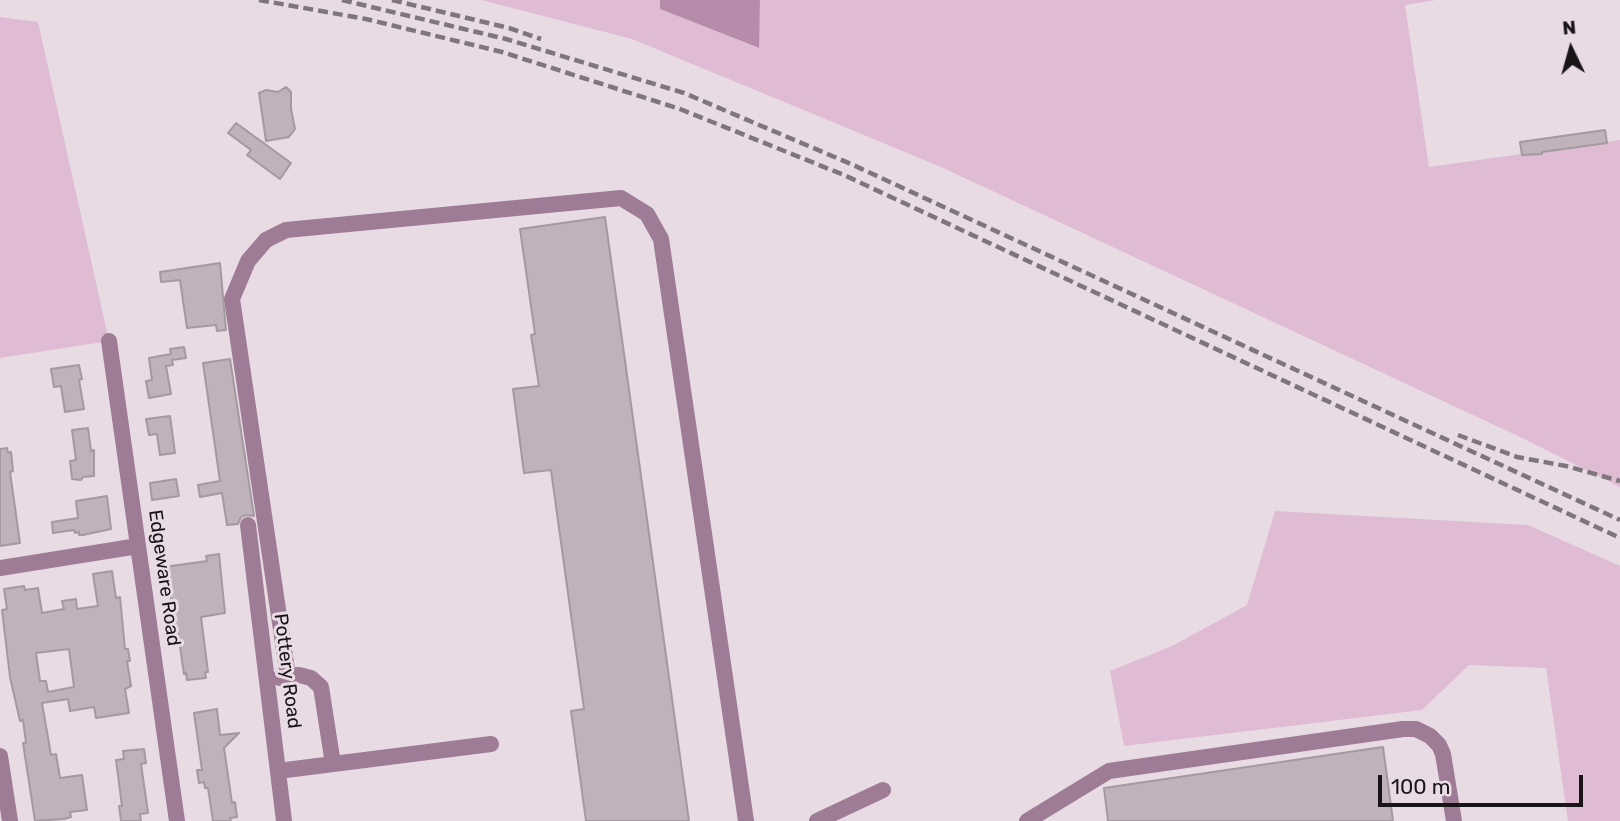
<!DOCTYPE html>
<html>
<head>
<meta charset="utf-8">
<style>
  body { margin:0 }
  #map { position:relative; width:1620px; height:821px; overflow:hidden; background:#e8dbe4; font-family:Rubik,sans-serif }
  canvas { display:block }
  .north { position:absolute; left:1536px; top:14px; width:70px; height:70px; -webkit-text-stroke:5px #e8dbe4; paint-order:stroke; rotate:355deg; font-size:19px; font-weight:700; line-height:28px; text-align:center; color:#191417 }
  .north::after { content:''; display:block; margin:auto; width:24px; height:32px; background:#191417; clip-path:polygon(50% 0,100% 100%,50% 72%,0 100%) }
  .scale { position:absolute; left:1378px; top:775px; width:205px; height:32px; box-sizing:border-box; border:4px solid #191417; border-top:0; padding-left:9px; font-size:21px; line-height:24px; white-space:nowrap; color:#191417; -webkit-text-stroke:5px #e8dbe4; paint-order:stroke }
</style>
</head>
<body>
<div id="map">
<canvas width="1620" height="821"></canvas>
<div class="north">N</div>
<div class="scale">100 m</div>
</div>
<script>
const g = document.querySelector('canvas').getContext('2d');
g.lineJoin = 'round';
function paint(path, color) { g.fillStyle = color; g.fill(path, 'evenodd'); }
const shape = rows => new Path2D(rows.map(r => 'M' + r).join(''));
function strokePath(path, color, width, dash) { g.strokeStyle = color; g.lineWidth = width; g.lineCap = dash ? 'butt' : 'round'; g.setLineDash(dash || []); g.stroke(path); }
function label(font, color, halo, rows, align = 'center') {
  g.font = font + ' Rubik,sans-serif'; g.lineWidth = 6; g.setLineDash([]); g.textBaseline = 'middle'; g.strokeStyle = halo; g.fillStyle = color; for (const [text, x, y, turn = 0] of rows) {
    g.save(); g.translate(x, y); g.rotate((+turn || 0) * Math.PI / 180); g.textAlign = isNaN(turn) ? turn : align; if (halo) g.strokeText(text, 0, 0); g.fillText(text, 0, 0); g.restore();
  }
}
paint(shape([
  [481,0,660,0,660,9,758,48,760,0,1436,0,1405,5,1429,167,1620,140,1620,487,1518,436,941,167,632,39],
  [0,17,38,22,109,341,0,358],
  [1275,511,1528,525,1620,566,1620,821,1568,821,1546,668,1469,665,1422,710,1124,746,1110,671,1172,646,1247,605]
]), '#dfbcd4');
paint(shape([
  [660,0,760,0,759,48,660,9]
]), '#b78caa');
const building = shape([
  [286,87,291,92,291,109,295,129,289,137,266,141,259,93,266,90,278,92,286,87],
  [236,123,291,163,280,179,247,155,251,150,228,133,236,123],
  [1605,130,1607,143,1542,152,1542,154,1522,155,1520,142,1605,130],
  [605,217,689,821,586,821,571,711,584,709,551,470,524,473,513,389,539,386,531,335,535,334,520,229,605,217],
  [220,263,226,330,217,331,216,325,187,328,180,280,161,282,160,272,220,263],
  [184,347,186,358,172,360,173,365,166,366,171,394,149,398,146,381,152,380,149,358,171,354,170,349,184,347],
  [230,359,254,516,246,515,241,517,238,524,227,525,222,493,200,497,198,485,220,481,203,363,230,359],
  [79,365,82,379,79,380,84,409,65,412,61,386,54,387,51,369,79,365],
  [170,416,175,453,160,455,157,434,149,435,146,419,170,416],
  [88,428,91,451,94,450,94,476,83,477,81,480,72,479,70,461,76,460,72,430,88,428],
  [7,448,8,453,11,452,13,471,10,472,20,543,0,546,0,449,7,448],
  [176,479,179,496,152,500,150,483,176,479],
  [107,496,111,529,83,535,79,535,79,532,75,533,74,530,53,533,52,522,78,518,76,501,107,496],
  [219,554,225,613,201,617,208,672,205,672,206,678,187,680,186,673,184,674,178,633,174,633,168,568,171,566,207,561,206,556,219,554],
  [112,571,116,598,120,597,125,649,128,649,130,661,127,661,131,686,125,689,129,713,96,718,94,707,70,711,68,699,42,703,51,755,56,754,60,778,82,775,87,810,70,812,71,817,64,819,35,821,23,743,26,743,23,720,20,721,10,677,2,610,7,609,4,589,24,586,25,590,38,588,42,613,64,609,62,601,76,599,77,609,98,606,93,574,112,571],
  [69,649,74,687,48,692,46,681,40,681,36,653,69,649],
  [217,709,220,735,239,733,224,748,232,803,235,802,237,817,230,818,231,821,213,821,208,788,205,788,204,782,199,783,197,770,202,770,194,713,217,709],
  [1383,747,1393,821,1108,821,1104,788,1383,747],
  [144,749,146,763,141,764,148,813,140,814,141,821,121,821,119,806,122,806,116,760,124,759,123,751,144,749]
]);
paint(building, '#bfb2bb');
strokePath(building, '#a599a1', 2);
strokePath(shape([
  [109,341,177,821],
  [248,525,284,821],
  [0,568,138,546],
  [288,677,232,299,248,261,266,240,286,230,621,198,647,214,661,239,746,821],
  [280,678,299,675,311,678,321,687,333,764],
  [0,756,10,821],
  [278,771,491,744],
  [817,821,883,790],
  [1027,821,1109,771,1403,729,1416,729,1430,736,1439,745,1443,754,1454,821]
]), '#9f7c95', 16);
strokePath(shape([
  [259,0,366,19,502,52,680,109,844,175,1620,538],
  [342,0,506,39,684,93,851,164,1620,520],
  [392,0,509,28,541,39],
  [1458,435,1517,457,1566,466,1620,481]
]), '#7f767c', 4.5, [10, 5]);
label('19px', '#191417', '#e8dbe4', [
  ["Edgeware Road",164,578,82],
  ["Pottery Road",287,671,83]
]);
</script>
</body>
</html>
